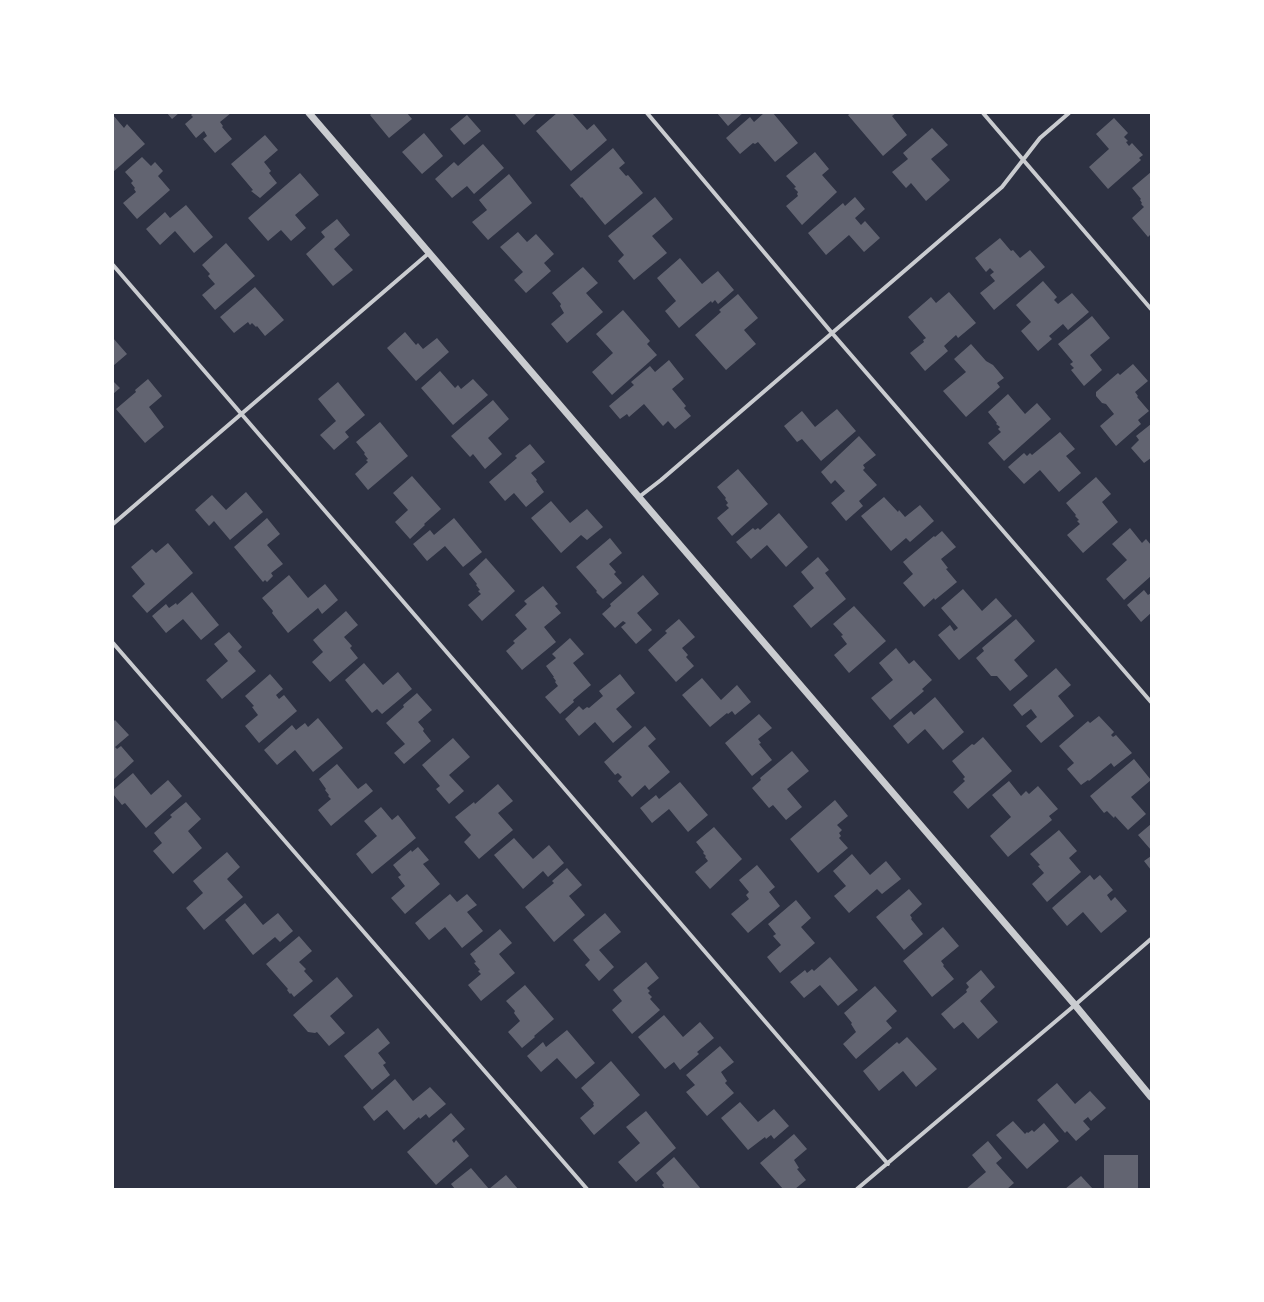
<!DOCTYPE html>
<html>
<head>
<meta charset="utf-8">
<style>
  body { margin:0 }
  #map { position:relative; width:1264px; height:1302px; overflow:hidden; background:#2d3142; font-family:Lora,serif }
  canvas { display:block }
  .frame { position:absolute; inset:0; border:114px solid #fff; pointer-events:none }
</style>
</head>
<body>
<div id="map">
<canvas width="1264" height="1302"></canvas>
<div class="frame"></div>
</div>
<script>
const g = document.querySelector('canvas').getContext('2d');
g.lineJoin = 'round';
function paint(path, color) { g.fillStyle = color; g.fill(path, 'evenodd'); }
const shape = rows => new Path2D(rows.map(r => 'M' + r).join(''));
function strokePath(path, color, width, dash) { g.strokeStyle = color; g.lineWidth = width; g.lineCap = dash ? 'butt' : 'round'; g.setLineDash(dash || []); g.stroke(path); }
paint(shape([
  [167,113,179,113,172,119],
  [193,113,231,113,220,122,223,126,222,127,232,139,215,153,203,139,207,136,204,131,196,138,185,124,193,117,191,115],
  [372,113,407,113,412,119,389,138,370,115],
  [514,113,537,113,524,125],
  [557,113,572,113,587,130,594,124,607,140,571,171,536,131],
  [717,113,743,113,728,126],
  [764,113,773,113,798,143,775,162,758,142,755,144,753,143,740,154,726,138,750,117,754,122],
  [851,113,896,113,892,116,907,135,883,156,848,115],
  [113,115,124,128,127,124,145,144,113,172],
  [467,115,481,131,464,145,450,129],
  [1114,118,1128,133,1124,137,1128,141,1126,142,1129,146,1132,143,1143,155,1139,158,1141,160,1108,189,1089,167,1109,149,1096,134],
  [932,128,948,145,931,159,950,180,926,201,911,183,906,188,892,172,908,159,903,153],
  [424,133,443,156,422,174,402,152],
  [265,135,278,150,264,162,271,171,269,173,277,183,260,198,251,191,253,190,231,164],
  [483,144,504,168,474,194,467,186,452,198,435,179,454,162,458,166],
  [613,148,625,163,619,168,626,176,628,175,643,193,605,225,582,197,581,198,570,185],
  [815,152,829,169,822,175,837,192,802,225,786,206,798,196,797,194,798,192,794,188,796,187,786,176],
  [142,157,151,166,155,162,163,171,158,176,170,190,137,219,123,203,136,192,134,189,135,188,131,183,133,181,125,172],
  [1151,172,1151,234,1148,237,1132,218,1144,207,1141,204,1142,203,1140,200,1141,199,1132,188],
  [300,173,319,195,295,215,306,228,291,241,281,230,268,241,248,218],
  [509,174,532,203,488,240,472,222,487,210,479,200],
  [655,197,673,219,652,236,667,253,634,280,618,261,624,255,608,236],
  [855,197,865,209,855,218,861,225,865,221,880,238,864,252,849,235,826,255,808,233,843,203,845,206],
  [186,205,213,237,194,253,175,231,160,245,146,229,165,212,170,218],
  [337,219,350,235,334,249,353,270,333,286,306,254,325,237,321,232],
  [518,232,527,242,536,234,554,254,544,263,551,271,526,293,514,280,523,272,500,247],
  [1000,238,1011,251,1013,250,1020,258,1030,250,1045,267,994,310,980,293,995,281,990,275,994,272,990,268,986,272,975,258],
  [226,243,255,276,215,310,202,295,215,284,208,276,210,274,202,265],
  [680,258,702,284,718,271,734,290,718,304,715,300,712,303,711,301,679,328,665,311,676,301,657,278],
  [583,267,598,283,586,293,603,312,567,343,551,324,564,313,560,306,561,304,552,293],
  [1043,281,1057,297,1054,300,1058,304,1072,293,1089,312,1068,330,1063,324,1049,336,1052,339,1038,351,1021,331,1031,322,1016,305],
  [255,287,284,320,265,336,257,326,256,327,252,323,250,325,248,322,234,333,220,317],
  [949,292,976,323,958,338,956,335,944,346,948,351,925,371,910,353,924,342,923,340,926,338,908,317,931,297,936,303],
  [738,294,758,318,744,330,756,344,726,370,695,335,721,312,719,310],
  [623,310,650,341,647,344,657,355,612,395,592,372,613,353,596,334],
  [1092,316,1110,338,1090,355,1102,370,1084,386,1071,370,1074,368,1070,364,1073,362,1058,344],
  [405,332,416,345,418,343,423,349,437,338,449,352,416,381,387,348],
  [113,338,127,354,113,366],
  [971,344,986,361,993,365,1004,378,997,383,1000,387,966,417,943,391,966,372,954,359],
  [669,360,684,379,672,389,686,406,684,408,691,416,675,429,668,421,663,426,644,404,629,417,627,414,620,419,609,406,634,385,631,382,650,366,655,372],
  [1133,364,1148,381,1135,392,1138,396,1137,397,1149,411,1138,420,1141,424,1116,446,1100,426,1114,414,1106,404,1102,403,1096,396,1096,392,1118,373,1120,375],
  [440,371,455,388,458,385,461,389,473,379,488,395,453,425,421,388],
  [148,379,162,396,149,407,164,427,145,443,116,409,136,392,135,390],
  [113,381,120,388,113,394],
  [338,382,365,415,345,432,349,437,334,450,320,435,336,421,318,399],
  [1008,394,1025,414,1037,403,1051,419,1004,461,988,443,1001,432,998,429,1000,427,996,424,997,423,988,412],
  [493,400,509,419,488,438,502,454,485,469,473,454,470,457,451,436],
  [837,409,856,431,821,461,802,439,797,442,784,426,802,411,815,427],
  [380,422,408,456,368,490,355,474,368,462,366,460,368,459,364,454,365,453,356,442],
  [1151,424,1151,458,1144,463,1131,448,1139,440,1136,436],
  [1060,432,1075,449,1066,456,1081,473,1059,492,1040,470,1024,484,1008,467,1024,453,1027,456,1030,453,1032,455],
  [859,436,876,455,863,465,865,468,863,470,877,485,859,501,863,506,846,521,831,503,845,491,835,480,831,484,821,472],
  [530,444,545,462,531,473,537,480,536,481,544,492,526,507,514,493,505,501,489,482,517,458,515,456],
  [738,469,768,504,732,536,717,518,729,508,726,505,728,503,725,499,726,498,717,487],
  [412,476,441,509,424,524,425,525,410,539,395,522,408,510,393,493],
  [1096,477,1111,494,1102,502,1118,522,1083,553,1067,535,1080,524,1077,521,1079,520,1075,516,1076,515,1066,503],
  [246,492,263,512,230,540,214,521,209,526,195,510,212,495,226,510],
  [884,497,898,512,899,510,905,517,920,505,934,521,910,542,906,538,891,551,861,516],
  [551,501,570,523,587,509,603,527,587,540,581,535,561,553,531,518],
  [779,513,808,547,786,567,767,545,751,559,736,542,753,528,755,530,758,528,760,530],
  [267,518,280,534,267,545,283,564,271,573,273,576,267,582,265,580,263,582,234,547],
  [454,518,482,552,463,567,445,546,427,561,413,544,430,530,434,535],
  [1130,528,1142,543,1146,539,1151,545,1151,576,1124,600,1106,579,1127,560,1112,544],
  [942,531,956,547,941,559,948,568,946,569,957,582,935,600,934,598,924,607,903,583,913,574,903,562,934,536,935,537],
  [610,538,622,553,609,564,616,572,614,574,622,583,603,599,596,592,597,591,576,567],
  [168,543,193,573,147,613,132,596,145,584,131,567,152,549,156,553],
  [818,557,829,570,825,573,846,599,811,628,793,606,814,588,801,572],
  [486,558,515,591,482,621,468,605,481,594,478,591,480,590,476,585,477,584,469,574],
  [289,575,308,598,325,584,338,600,322,614,318,608,288,633,272,613,273,611,262,598],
  [643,575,659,594,637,613,652,630,636,644,621,627,626,623,623,621,615,628,602,614,611,606,610,604],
  [543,586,558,604,555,606,561,613,544,627,556,642,522,670,506,651,515,643,513,641,527,629,515,615,527,604,524,601],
  [963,589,982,611,996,598,1012,616,959,660,938,635,950,625,954,631,958,628,941,608],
  [1144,590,1148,595,1151,593,1151,613,1141,622,1127,605],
  [192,592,219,625,201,640,183,619,166,633,152,616,166,604,169,608,176,603,177,605],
  [854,606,886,641,849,673,834,655,847,644,841,636,843,635,833,624],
  [346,611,358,625,344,637,352,646,350,648,358,658,330,682,312,662,323,652,313,640],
  [679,619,695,637,682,648,688,655,686,657,694,666,676,682,648,650,667,633,665,631],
  [1016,619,1035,641,1014,660,1028,676,1010,691,997,676,991,676,976,658,984,651,982,648],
  [229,632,242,647,238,651,256,671,222,699,206,680,228,661,214,644],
  [570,638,584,654,573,663,591,685,573,700,574,702,560,714,545,697,558,686,555,682,556,681,553,677,554,677,546,666,556,658,552,654],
  [896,648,909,664,914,660,932,680,922,689,924,691,890,720,871,698,893,680,879,663],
  [364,663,383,685,398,672,412,689,382,714,377,709,372,713,345,680],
  [1056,668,1071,685,1058,696,1074,716,1041,743,1026,726,1037,717,1031,709,1022,716,1013,705],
  [270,674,283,689,276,695,279,699,284,695,297,711,259,743,245,726,258,715,252,707,254,706,245,696],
  [620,674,635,693,616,709,632,727,613,743,595,722,579,736,565,719,579,706,583,710,587,707,589,708,603,696,599,691],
  [702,678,721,700,737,685,751,702,735,715,732,711,728,714,727,713,710,727,682,695],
  [417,693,432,710,418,722,424,729,423,731,431,741,404,764,394,753,405,744,386,723,404,707,403,705],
  [935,697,964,732,943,750,925,729,908,744,893,726,911,711,914,715],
  [759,714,772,728,758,739,761,743,759,744,772,760,752,776,725,743],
  [1099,716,1114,732,1111,735,1113,737,1116,735,1132,753,1114,767,1111,763,1089,781,1088,780,1081,785,1067,769,1074,763,1059,746,1088,721,1090,723],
  [318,718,343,748,313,772,295,750,277,765,264,750,292,725,296,730,305,723,308,727],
  [115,720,129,735,115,747,117,749,121,746,134,761,113,780,113,722],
  [645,726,656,739,648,746,670,772,649,790,645,785,632,797,618,781,622,777,618,773,615,775,604,762],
  [983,737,1012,771,968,809,953,792,965,781,963,779,965,777,952,761,972,744,974,745],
  [453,738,470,757,449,775,464,791,449,804,436,789,440,786,422,765],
  [792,751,809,771,787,789,802,807,786,820,773,805,769,808,752,788,761,780,760,778],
  [1134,759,1151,780,1131,797,1146,814,1128,830,1115,816,1114,818,1107,811,1104,813,1090,796],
  [337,764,358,789,366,783,373,791,331,826,318,810,331,799,328,796,329,795,325,790,326,789,319,779],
  [133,773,151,795,168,780,182,796,146,828,125,803,122,805,113,794,113,790],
  [1009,781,1021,796,1026,791,1029,794,1038,786,1058,809,1049,816,1052,820,1008,857,990,836,1011,817,992,795],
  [680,782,708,815,688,832,669,809,652,823,640,808,656,795,659,799],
  [498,784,513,801,498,813,513,830,479,859,464,842,471,835,455,817,474,802,475,804],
  [835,800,848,816,837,825,842,830,839,833,841,836,839,838,848,848,818,873,790,839],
  [186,802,201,819,188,831,202,848,173,874,153,851,162,843,154,833,172,817,170,815],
  [381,807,392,820,398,815,416,838,372,874,356,854,377,836,364,821],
  [1151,824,1151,850,1138,835],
  [714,827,742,859,710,889,695,872,708,861,705,857,706,856,703,853,704,852,696,842],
  [1059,830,1077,851,1069,858,1081,872,1047,902,1032,884,1044,873,1038,866,1040,865,1030,854],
  [514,838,533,859,549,845,564,863,548,877,543,871,523,889,494,855],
  [418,847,429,860,423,864,440,884,405,914,391,898,405,886,398,877,401,875,393,865,411,850,412,852],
  [227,852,240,867,227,879,243,897,204,930,186,908,203,893,193,881],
  [852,854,870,875,886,861,901,879,882,894,877,889,849,913,834,896,846,886,833,871],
  [1151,856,1151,870,1144,861],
  [757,865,775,887,769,892,780,906,748,933,731,914,749,899,746,895,749,892,739,880],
  [567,868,582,885,569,896,585,915,554,942,525,907,554,883,552,881],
  [1090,875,1094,880,1100,875,1113,890,1107,895,1111,901,1115,897,1127,911,1101,933,1083,912,1067,926,1052,908],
  [909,889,922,904,910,915,912,918,911,919,923,934,904,950,876,917],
  [450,894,457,902,467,894,477,905,467,912,483,931,462,948,445,927,429,940,415,923],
  [796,900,811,918,801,927,815,943,780,973,767,957,781,945,773,936,776,934,768,924],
  [245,903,263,925,278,913,293,931,280,942,275,937,253,955,225,920],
  [605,913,621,932,599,950,614,967,599,981,585,965,590,960,573,940],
  [943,927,959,946,941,961,944,965,943,966,954,979,932,997,903,961],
  [500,929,512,943,499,954,515,973,481,1001,468,985,481,974,478,971,480,970,474,963,476,962,470,954],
  [299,936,312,951,299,962,306,969,304,971,313,981,294,997,291,993,290,994,287,990,288,989,266,964],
  [830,957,858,990,838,1006,820,985,804,998,790,982,805,970,807,973,812,969,814,971],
  [646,962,659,978,647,988,650,991,648,993,652,997,650,999,660,1010,632,1034,612,1010,622,1001,613,990],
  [981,970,995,987,980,1001,998,1022,978,1039,963,1022,954,1029,941,1014,967,992,966,990,969,987,966,983],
  [337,977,353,996,330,1016,345,1033,329,1046,317,1032,315,1033,308,1032,293,1015],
  [525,985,554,1019,534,1036,535,1037,522,1048,508,1032,520,1021,514,1013,515,1011,506,1001],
  [875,986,897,1011,886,1021,892,1028,856,1059,843,1044,856,1032,851,1024,852,1023,844,1013],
  [664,1015,683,1037,700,1022,714,1038,697,1052,699,1054,680,1070,674,1062,665,1069,638,1037],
  [378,1028,390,1043,378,1053,386,1063,383,1065,390,1075,372,1090,344,1056],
  [567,1030,595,1063,576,1079,557,1058,541,1072,527,1056,543,1042,546,1047],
  [907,1037,937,1069,916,1087,903,1071,879,1091,863,1071,897,1042,899,1044],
  [720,1046,734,1062,721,1072,727,1081,725,1083,734,1093,707,1116,686,1092,695,1085,686,1075],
  [611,1061,640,1095,594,1135,580,1118,594,1106,593,1104,594,1103,581,1088],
  [395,1079,413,1101,430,1087,446,1104,429,1118,426,1114,420,1119,419,1117,404,1130,387,1110,374,1121,363,1107],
  [1057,1083,1075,1104,1090,1091,1106,1108,1091,1121,1088,1117,1083,1121,1090,1129,1076,1141,1067,1131,1065,1133,1037,1100],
  [740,1102,758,1122,774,1109,789,1126,774,1139,771,1135,766,1139,765,1137,748,1150,721,1118],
  [646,1111,676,1148,636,1182,618,1162,640,1143,626,1127],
  [451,1113,465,1129,452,1140,454,1143,456,1140,469,1156,436,1185,407,1152],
  [1013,1121,1025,1134,1027,1132,1028,1133,1032,1130,1034,1132,1044,1123,1059,1141,1027,1169,996,1135],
  [794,1134,807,1149,794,1160,799,1168,797,1169,806,1180,795,1189,783,1189,760,1163],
  [988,1141,1002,1158,996,1163,1014,1183,1007,1189,966,1189,986,1172,972,1155],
  [1104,1155,1138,1155,1138,1189,1104,1189],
  [674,1157,701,1189,665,1189,662,1185,664,1183,656,1173],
  [471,1168,489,1189,455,1189,451,1184],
  [506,1175,518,1189,489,1189],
  [1081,1176,1093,1189,1065,1189]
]), '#626471');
strokePath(shape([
  [647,113,832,333,1151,702],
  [983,113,1151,309],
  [113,265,888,1164],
  [639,497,661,480,1002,187,1040,138,1069,113],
  [113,524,429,253],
  [113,643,587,1189],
  [857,1189,1075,1005,1151,939]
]), '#caccd0', 4);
strokePath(shape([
  [309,113,1075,1005,1151,1097]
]), '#caccd0', 7);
</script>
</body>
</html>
